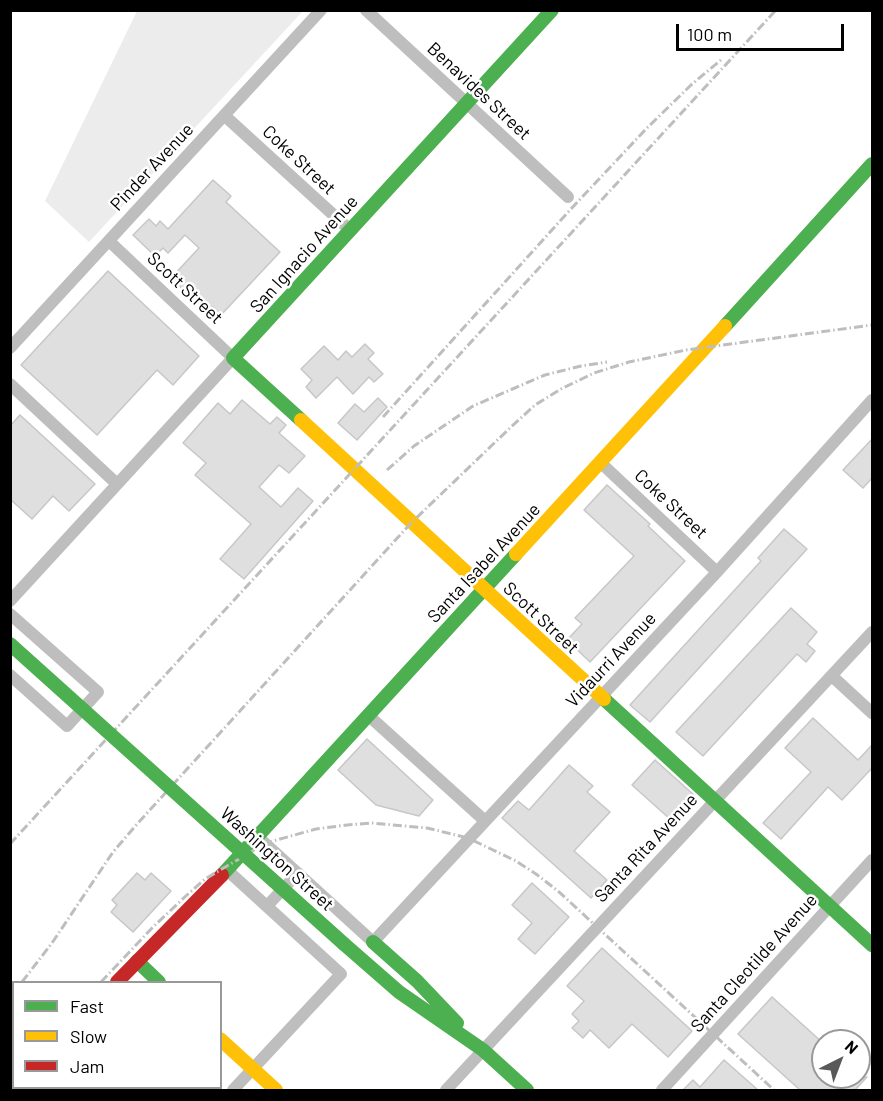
<!DOCTYPE html>
<html>
<head>
<meta charset="utf-8">
<style>
  body { margin:0 }
  #map { position:relative; width:883px; height:1101px; overflow:hidden; background:#fff; font-family:Barlow,sans-serif }
  canvas { display:block }
  .frame { position:absolute; inset:0; border:12px solid #000; pointer-events:none }
  .legend { position:absolute; left:12px; top:981px; width:210px; height:108px; box-sizing:border-box; background:#fff; border:2px solid #999; margin:0; padding:8px 10px; list-style:none; font-size:18px; color:#000 }
  .legend li { display:flex; align-items:center; gap:12px; height:30px }
  .legend b { width:30px; border:2px solid #999 }
  .north { position:absolute; left:811px; top:1029px; width:60px; height:60px; box-sizing:border-box; background:#fff; border:2px solid #999; border-radius:50%; rotate:42deg; font-size:16px; font-weight:700; line-height:24px; text-align:center; color:#000 }
  .north::after { content:''; display:block; margin:auto; width:21px; height:27px; background:#595959; clip-path:polygon(50% 0,100% 100%,50% 72%,0 100%) }
  .scale { position:absolute; left:676px; top:24px; width:168px; height:27px; box-sizing:border-box; border:3px solid #000; border-top:0; padding-left:8px; font-size:18px; line-height:21px; white-space:nowrap; color:#000; -webkit-text-stroke:4px #fff; paint-order:stroke }
</style>
</head>
<body>
<div id="map">
<canvas width="883" height="1101"></canvas>
<div class="frame"></div>
<ul class="legend">
<li><b style="height:8px;background:#4caf50"></b>Fast</li>
<li><b style="height:8px;background:#ffc107"></b>Slow</li>
<li><b style="height:8px;background:#c62828"></b>Jam</li>
</ul>
<div class="north">N</div>
<div class="scale">100 m</div>
</div>
<script>
const g = document.querySelector('canvas').getContext('2d');
g.lineJoin = 'round';
function paint(path, color) { g.fillStyle = color; g.fill(path, 'evenodd'); }
const shape = rows => new Path2D(rows.map(r => 'M' + r).join(''));
function strokePath(path, color, width, dash) { g.strokeStyle = color; g.lineWidth = width; g.lineCap = dash ? 'butt' : 'round'; g.setLineDash(dash || []); g.stroke(path); }
function label(font, color, halo, rows, align = 'center') {
  g.font = font + ' Barlow,sans-serif'; g.lineWidth = 5; g.setLineDash([]); g.textBaseline = 'middle'; g.strokeStyle = halo; g.fillStyle = color; for (const [text, x, y, turn = 0] of rows) {
    g.save(); g.translate(x, y); g.rotate((+turn || 0) * Math.PI / 180); g.textAlign = isNaN(turn) ? turn : align; if (halo) g.strokeText(text, 0, 0); g.fillText(text, 0, 0); g.restore();
  }
}
paint(shape([
  [137,11,303,11,89,242,45,201]
]), '#ececec');
const building = shape([
  [213,180,231,196,226,202,280,252,221,315,213,307,208,313,171,278,199,248,185,235,168,253,163,248,155,256,133,235,149,219,156,226,160,221,168,229,213,180],
  [108,271,199,356,173,385,157,370,97,435,21,365,108,271],
  [365,344,374,353,368,359,383,374,374,382,369,377,353,394,337,377,316,398,306,387,312,380,301,369,324,346,338,360,346,351,352,357,365,344],
  [378,398,387,407,357,440,338,423,355,404,364,412,378,398],
  [242,400,270,424,277,417,286,425,279,433,305,456,289,473,279,465,259,487,281,507,298,488,313,501,244,579,220,559,251,524,195,475,206,463,183,443,218,403,230,414,242,400],
  [20,415,95,484,69,511,53,496,32,519,10,499,10,426,20,415],
  [873,438,873,477,863,488,843,470,873,438],
  [607,485,650,524,648,526,685,561,590,662,567,640,582,624,575,618,634,556,584,510,607,485],
  [784,529,807,549,650,722,630,705,761,561,758,558,784,529],
  [791,608,817,632,807,644,815,651,806,662,797,654,703,756,676,732,791,608],
  [813,718,858,760,873,744,873,767,842,800,828,787,781,839,763,823,811,772,785,748,813,718],
  [367,739,433,800,419,816,376,805,338,770,367,739],
  [655,760,694,795,671,820,632,785,655,760],
  [569,765,593,786,587,792,610,812,574,851,607,880,591,898,502,818,518,801,529,810,569,765],
  [137,873,145,880,151,873,171,891,133,932,111,912,117,905,112,900,137,873],
  [532,883,569,917,535,954,518,939,532,923,512,905,532,883],
  [602,948,692,1031,668,1057,632,1024,609,1048,590,1030,583,1038,572,1028,579,1021,572,1014,584,1001,567,986,602,948],
  [772,997,823,1043,823,1077,867,1077,855,1090,800,1090,738,1034,772,997],
  [724,1060,758,1090,683,1090,693,1080,700,1087,724,1060]
]);
paint(building, '#dfdfdf');
strokePath(building, '#c7c7c7', 1.5);
strokePath(shape([
  [366,10,568,197],
  [225,116,350,230],
  [10,348,321,10],
  [10,384,117,484],
  [601,463,717,572],
  [10,601,233,358,109,241],
  [10,614,98,692,67,726,10,675],
  [832,676,872,713],
  [369,716,484,820],
  [258,837,373,942,717,572,872,400],
  [227,870,341,974,233,1090],
  [267,906,298,873],
  [56,1088,59,1090],
  [446,1090,872,632],
  [662,1090,872,860]
]), '#bebebe', 12);
strokePath(shape([
  [725,326,872,164],
  [301,420,233,358,552,10],
  [604,699,872,945],
  [222,875,516,554],
  [373,942,417,981,457,1023],
  [344,944,399,992,483,1050,527,1090],
  [137,961,159,982]
]), '#4caf50', 14);
strokePath(shape([
  [301,420,604,699],
  [516,554,725,326],
  [220,1039,276,1090],
  [18,1090,20,1088]
]), '#ffc107', 14);
strokePath(shape([
  [117,982,222,875]
]), '#c62828', 14);
strokePath(shape([
  [383,417,570,210,646,129,691,85,721,60],
  [387,470,414,446,473,406,545,375,581,366,607,362],
  [10,844,776,10],
  [22,982,52,943,113,852,138,823,411,523,511,427,535,405,561,389,594,373,629,362,686,350,872,325],
  [101,982,154,926,187,895,205,879,266,843,316,829,347,825,372,823,427,828,468,838,516,861,536,874,558,891,774,1090],
  [10,997,14,993],
  [10,1082,14,1079]
]), '#bebebe', 3, [9, 3, 1.5, 3]);
strokePath(shape([
  [10,644,344,944]
]), '#4caf50', 14);
label('18px', '#000', '#fff', [
  ["Benavides Street",479,91,43],
  ["Coke Street",299,160,43],
  ["Pinder Avenue",152,167,-47],
  ["San Ignacio Avenue",304,254,-48],
  ["Scott Street",185,288,43],
  ["Coke Street",671,504,43],
  ["Santa Isabel Avenue",484,563,-47],
  ["Scott Street",541,618,43],
  ["Vidaurri Avenue",611,660,-47],
  ["Santa Rita Avenue",646,848,-47],
  ["Washington Street",277,859,42],
  ["Santa Cleotilde Avenue",754,963,-48]
]);
</script>
</body>
</html>
